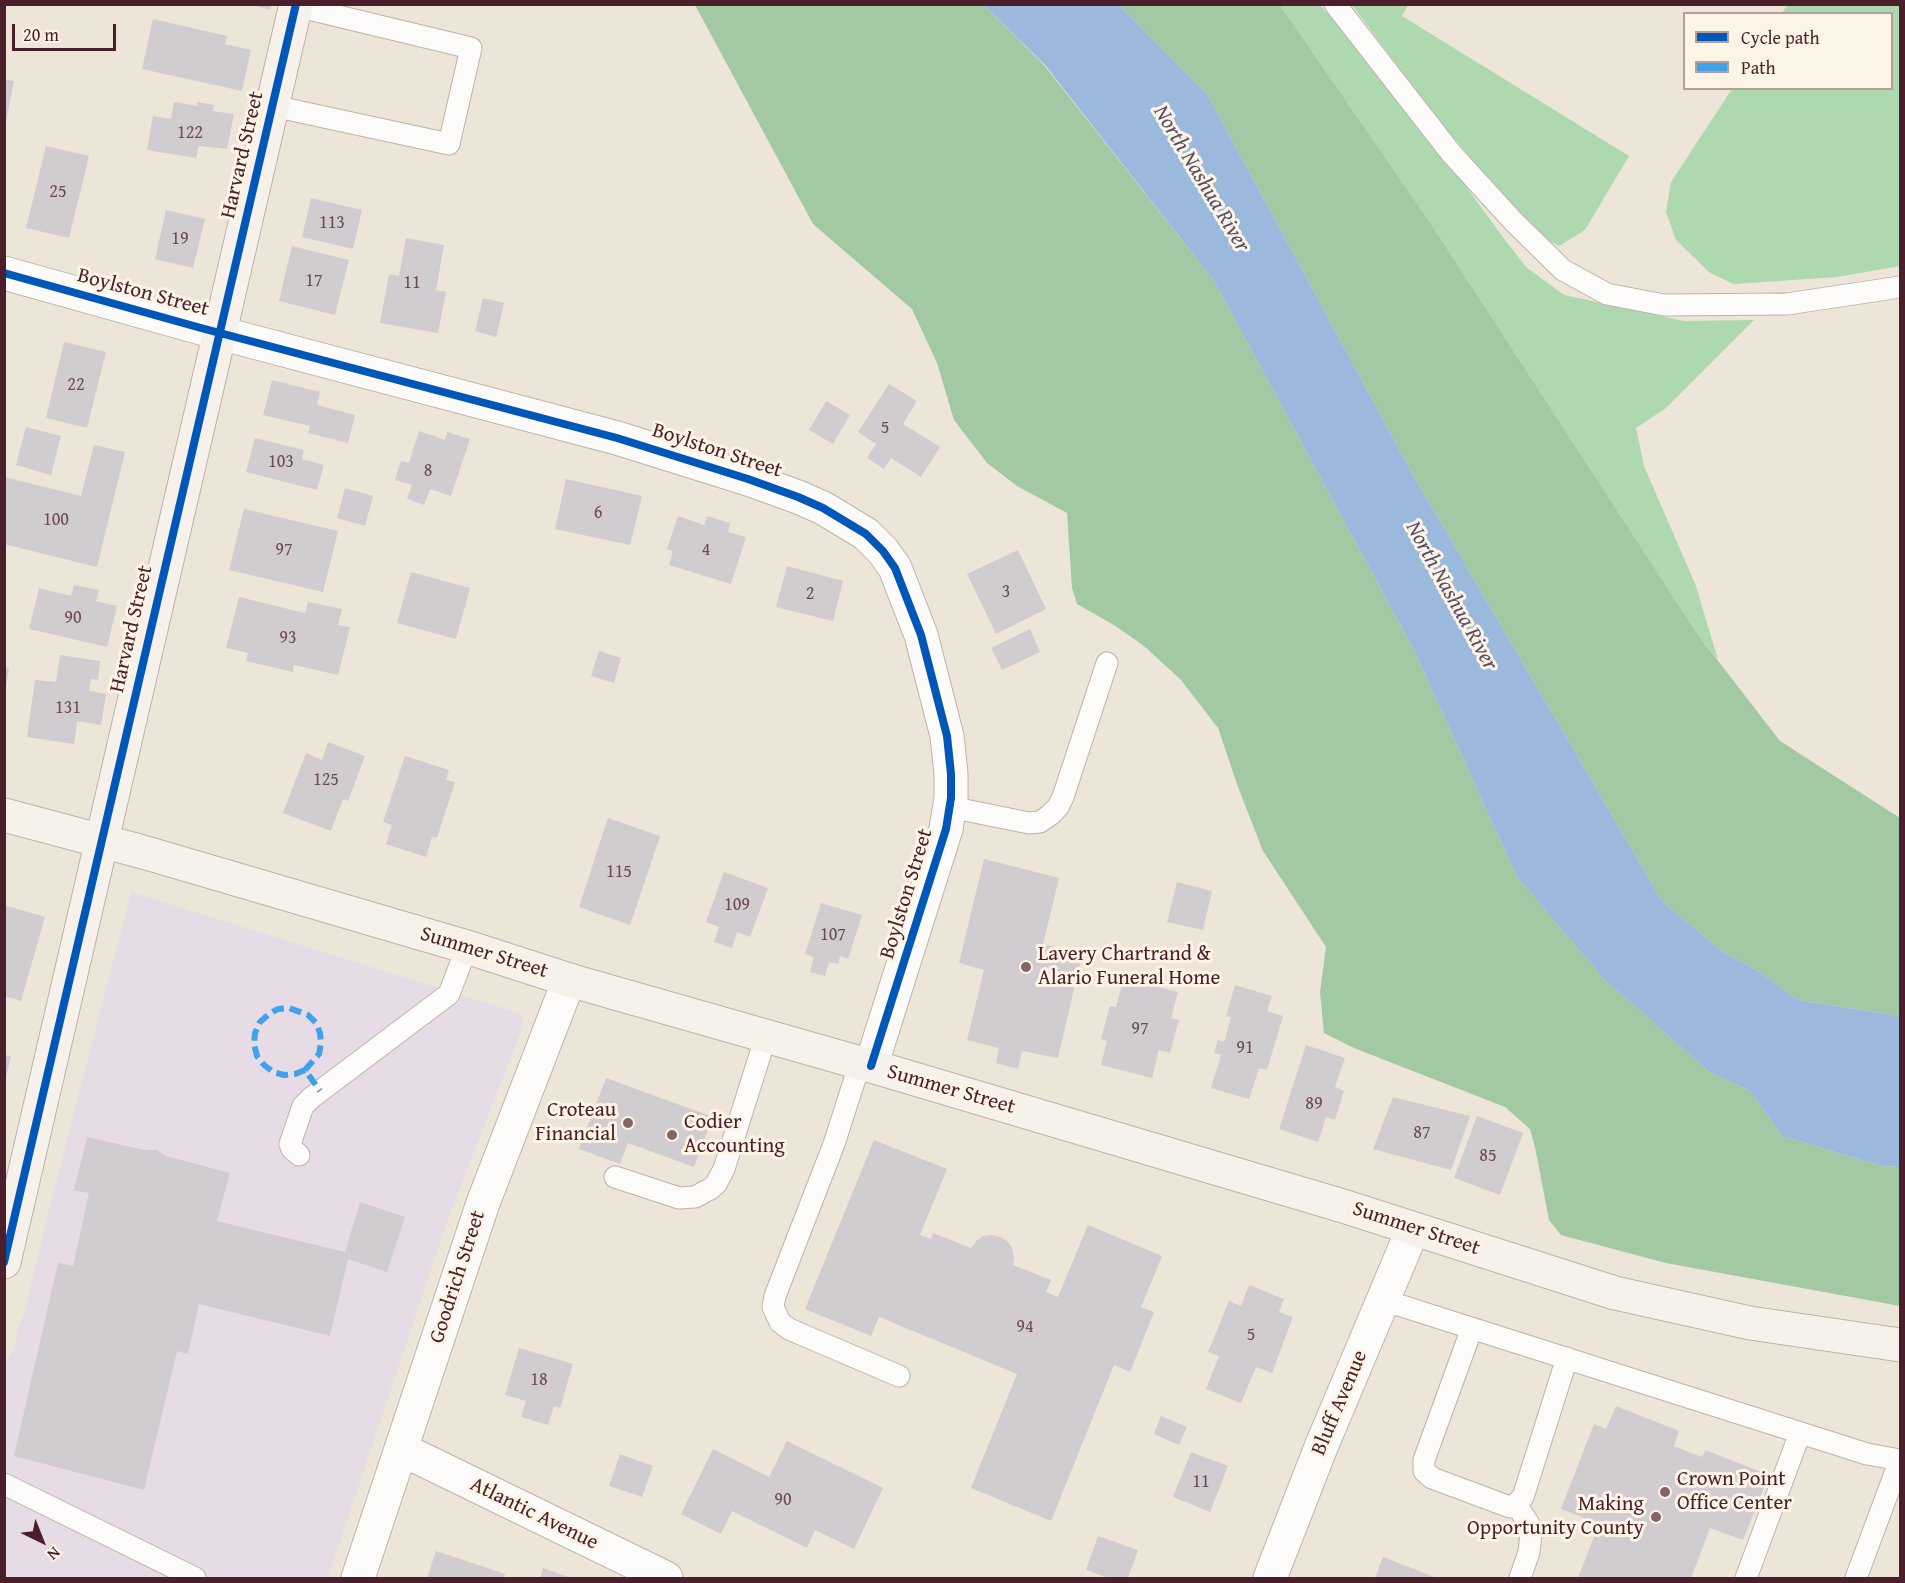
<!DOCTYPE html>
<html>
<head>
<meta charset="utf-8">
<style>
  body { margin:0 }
  #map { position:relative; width:1905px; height:1583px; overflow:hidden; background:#ede5d7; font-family:"Gentium Book Plus",serif }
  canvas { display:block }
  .frame { position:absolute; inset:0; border:6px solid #4a1f2b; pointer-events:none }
  .legend { position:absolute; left:1683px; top:12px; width:210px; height:78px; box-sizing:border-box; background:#fcf5e5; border:2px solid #b59f9b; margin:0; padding:8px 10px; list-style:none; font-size:18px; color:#4a1f2b }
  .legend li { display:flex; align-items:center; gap:12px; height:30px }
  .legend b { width:30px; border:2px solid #b59f9b }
  .north { position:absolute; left:12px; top:1511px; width:60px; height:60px; -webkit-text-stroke:4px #fcf5e5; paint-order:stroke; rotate:137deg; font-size:16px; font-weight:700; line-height:24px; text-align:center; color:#4a1f2b }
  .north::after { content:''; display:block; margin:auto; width:21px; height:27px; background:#4a1f2b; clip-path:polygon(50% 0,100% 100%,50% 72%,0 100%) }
  .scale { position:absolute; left:12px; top:24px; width:104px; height:27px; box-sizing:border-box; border:3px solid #4a1f2b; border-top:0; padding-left:8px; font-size:18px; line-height:21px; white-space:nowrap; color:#4a1f2b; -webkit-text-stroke:4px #fcf5e5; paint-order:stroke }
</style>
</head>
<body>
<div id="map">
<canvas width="1905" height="1583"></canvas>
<div class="frame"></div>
<ul class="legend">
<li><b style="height:8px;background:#0057b8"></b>Cycle path</li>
<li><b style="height:8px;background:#40a2eb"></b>Path</li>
</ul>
<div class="north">N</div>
<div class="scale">20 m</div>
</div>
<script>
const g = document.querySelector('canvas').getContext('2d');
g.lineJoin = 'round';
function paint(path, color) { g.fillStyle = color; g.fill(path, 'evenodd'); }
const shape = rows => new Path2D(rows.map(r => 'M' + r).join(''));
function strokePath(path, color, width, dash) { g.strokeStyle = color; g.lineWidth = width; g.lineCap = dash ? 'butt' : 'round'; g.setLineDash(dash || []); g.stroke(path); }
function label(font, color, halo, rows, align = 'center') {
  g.font = font + ' "Gentium Book Plus",serif'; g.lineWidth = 6; g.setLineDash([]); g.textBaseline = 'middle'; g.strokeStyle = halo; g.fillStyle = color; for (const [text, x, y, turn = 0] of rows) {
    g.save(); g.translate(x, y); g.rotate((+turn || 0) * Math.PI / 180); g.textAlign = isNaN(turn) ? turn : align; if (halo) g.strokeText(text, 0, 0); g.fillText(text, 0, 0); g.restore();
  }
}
paint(shape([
  [131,892,522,1014,523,1026,448,1219,328,1578,5,1578,5,1362,14,1349,18,1328,25,1311,45,1225]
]), '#e7dce6');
paint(shape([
  [1788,4,1900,5,1900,266,1837,277,1734,284,1710,273,1676,240,1666,212,1671,182,1732,89,1892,88,1892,14,1782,13],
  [1280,5,1320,5,1399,94,1502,236,1526,267,1564,295,1684,321,1754,320,1666,408,1636,428,1644,466,1696,586,1718,660,1698,635,1431,224],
  [1352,5,1408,5,1402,16,1629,156,1585,230,1559,246,1537,235,1435,116]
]), '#aed8b0');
paint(shape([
  [695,5,984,5,1044,65,1214,281,1414,650,1517,877,1603,978,1708,1071,1750,1091,1782,1136,1882,1166,1900,1167,1900,1306,1666,1263,1561,1235,1549,1220,1535,1147,1530,1129,1505,1107,1354,1048,1324,1033,1320,992,1326,947,1263,851,1238,787,1218,728,1181,680,1144,646,1114,625,1077,604,1072,588,1067,513,1017,486,987,463,954,420,937,363,912,309,813,224],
  [1119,5,1280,5,1431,224,1698,635,1780,741,1900,818,1900,1016,1797,1000,1760,972,1724,953,1662,901,1413,475,1207,94]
]), '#a2c8a4');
paint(shape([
  [984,5,1119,5,1207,94,1413,475,1662,901,1724,953,1760,972,1797,1000,1900,1016,1900,1167,1882,1166,1782,1136,1750,1091,1708,1071,1603,978,1517,877,1414,650,1214,281,1045,65]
]), '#9ab9dd');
paint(shape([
  [250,4,271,4,270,10],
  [153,19,227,36,225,44,251,50,242,91,142,69],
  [4,79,14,81,6,121,4,121],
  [174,102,197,106,197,102,214,105,212,111,234,114,227,149,199,146,196,158,147,150,153,116,171,119],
  [46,146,89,156,69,238,26,228],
  [311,198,362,210,353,249,302,237],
  [166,210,205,219,193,268,155,259],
  [406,238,444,245,436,290,446,292,438,333,380,323,389,274,399,276],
  [292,246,349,260,335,315,279,301],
  [483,298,504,303,496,337,475,331],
  [64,342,106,352,87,428,46,418],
  [272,380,320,392,317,405,355,415,348,443,308,433,310,426,263,415],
  [889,384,917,401,903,424,940,447,921,477,891,458,884,469,867,458,876,444,858,432],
  [826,401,850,415,833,444,809,430],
  [26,427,61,436,51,475,16,465],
  [419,431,445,440,447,432,470,439,451,496,430,489,424,505,407,499,412,485,395,480,401,461,409,463],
  [255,438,304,450,302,459,324,465,317,490,246,472],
  [94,445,125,452,97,567,4,544,4,477,81,496],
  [566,479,642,496,630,545,555,529],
  [345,488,373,496,365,526,337,518],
  [244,509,338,531,323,592,229,570],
  [678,516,704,525,707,516,730,523,728,532,746,537,731,584,669,565,673,551,667,549],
  [1018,550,1046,609,996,634,967,574],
  [787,566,843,581,833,621,776,607],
  [411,572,470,588,456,639,397,623],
  [74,585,99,590,96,601,117,606,107,647,29,629,39,588,71,596],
  [239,597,305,613,308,602,342,609,338,625,350,627,338,675,294,665,293,672,246,661,248,653,226,648],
  [1030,629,1040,652,1002,670,991,648],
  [599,651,621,658,614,683,591,676],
  [60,655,100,661,98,680,91,679,89,691,106,694,101,725,77,721,74,744,27,737,35,680,56,682],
  [4,667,9,668,6,687,4,687],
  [328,742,365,756,348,801,343,799,331,831,283,813,306,753,322,760],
  [405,756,449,770,446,780,455,782,437,838,432,837,426,857,386,844,392,825,383,822],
  [608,818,660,836,630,925,579,907],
  [984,859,1059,878,1043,944,1082,954,1058,1058,1022,1051,1018,1069,996,1063,999,1048,967,1040,984,970,959,963],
  [724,872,768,888,750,937,737,932,732,948,714,942,719,927,706,922],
  [1177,882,1212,891,1203,930,1167,922],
  [821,903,862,915,848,959,840,956,838,964,829,962,825,976,810,972,814,957,805,954],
  [4,905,45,917,21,1001,4,996],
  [1124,978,1178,992,1171,1018,1179,1020,1170,1053,1159,1050,1152,1078,1101,1065,1107,1041,1101,1039,1110,1006,1116,1007],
  [1235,985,1272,996,1267,1011,1283,1016,1267,1070,1259,1068,1249,1099,1211,1088,1221,1055,1214,1053,1218,1040,1224,1042,1231,1017,1226,1016],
  [1306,1045,1345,1058,1335,1087,1344,1091,1335,1120,1326,1117,1318,1142,1279,1129],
  [4,1055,11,1056,5,1081,4,1081],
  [606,1078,713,1117,694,1167,628,1143,620,1164,579,1149],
  [1393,1097,1470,1116,1451,1170,1373,1149],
  [1477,1116,1523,1133,1500,1195,1454,1178],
  [87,1137,144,1150,156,1150,166,1156,230,1173,217,1221,345,1252,360,1202,405,1217,387,1272,348,1259,330,1336,199,1304,188,1354,177,1351,144,1490,14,1456,58,1263,73,1266,89,1193,74,1190],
  [874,1140,947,1169,920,1235,931,1239,933,1233,971,1248,976,1241,983,1236,992,1235,1000,1237,1007,1241,1012,1248,1014,1257,1013,1265,1051,1280,1046,1292,1058,1297,1088,1225,1162,1256,1141,1307,1154,1312,1130,1372,1114,1365,1051,1521,971,1488,1017,1374,879,1317,871,1336,805,1309],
  [1249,1285,1284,1299,1279,1312,1293,1317,1272,1373,1256,1367,1241,1403,1206,1389,1219,1356,1208,1352,1229,1301,1241,1306],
  [519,1348,573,1364,560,1408,554,1406,548,1425,521,1417,526,1401,505,1395],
  [1616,1406,1679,1431,1674,1446,1702,1457,1705,1450,1769,1475,1743,1540,1710,1528,1691,1578,1578,1578,1599,1524,1561,1509,1594,1424,1606,1429],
  [1161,1416,1187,1427,1179,1445,1154,1434],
  [787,1441,883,1488,854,1549,815,1530,807,1548,732,1511,721,1534,681,1514,713,1449,769,1477],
  [1191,1452,1228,1466,1210,1512,1173,1497],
  [620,1454,653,1466,642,1497,609,1486],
  [1098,1536,1138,1550,1128,1578,1108,1578,1086,1570],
  [436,1551,505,1574,504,1578,427,1578],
  [1383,1557,1437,1578,1375,1578],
  [543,1568,571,1578,540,1578]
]), '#d1ccd0');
const lane = shape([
  [1335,4,1451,153,1513,221,1563,270,1607,294,1664,305,1787,304,1900,287],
  [273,106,449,144,471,48,296,6],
  [950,807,1029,823,1040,822,1050,815,1058,807,1063,797,1107,663],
  [860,1063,834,1144,775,1296,773,1307,780,1322,789,1329,899,1376],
  [299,1155,292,1149,290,1144,303,1106,311,1098,449,994,467,947],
  [615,1177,679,1198,695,1197,710,1189,716,1184,724,1169,766,1036],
  [1383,1300,1867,1454,1900,1460],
  [1472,1328,1424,1460,1424,1471,1432,1478,1507,1506,1511,1507,1516,1504,1523,1497,1567,1358],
  [4,1484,195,1578],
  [1516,1504,1529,1524,1531,1533,1529,1552,1520,1578],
  [1746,1578,1800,1433],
  [1856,1578,1900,1460]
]);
const street = shape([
  [4,273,201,328,617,438,748,479,798,497,823,508,866,534,883,551,895,568,921,635,947,736,951,774,951,798,946,829,871,1066],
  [401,1449,666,1578],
  [358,1578,483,1203,569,980],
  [1270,1578,1321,1447,1413,1229]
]);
const secondary = shape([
  [4,815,143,852,467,947,569,980,871,1066,1343,1206,1615,1293,1750,1323,1900,1345],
  [4,1262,296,4]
]);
strokePath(lane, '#bcb3ac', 23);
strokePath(street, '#bcb3ac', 35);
strokePath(secondary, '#bcb3ac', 35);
strokePath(lane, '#fcfbf9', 21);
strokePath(street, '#fcfbf9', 33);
strokePath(secondary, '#f6f2eb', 33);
strokePath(shape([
  [305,1070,319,1054,321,1043,320,1033,316,1023,308,1015,289,1008,278,1009,269,1014,260,1022,255,1033,254,1044,257,1056,264,1065,273,1072,284,1075,295,1074,305,1070,320,1091]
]), '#40a2eb', 6, [12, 6]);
strokePath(shape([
  [4,273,201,328,617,438,748,479,798,497,823,508,866,534,883,551,895,568,921,635,947,736,951,774,951,798,946,829,871,1066],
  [4,1262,296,4]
]), '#0057b8', 8);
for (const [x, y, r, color] of [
  [1026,967,6,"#836467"],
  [628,1123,6,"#836467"],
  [672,1135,6,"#836467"],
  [1665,1492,6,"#836467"],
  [1656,1517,6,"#836467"]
]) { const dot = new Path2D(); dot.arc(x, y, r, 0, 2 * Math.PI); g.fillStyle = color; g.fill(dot); strokePath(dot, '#fcf5e5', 2); }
label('18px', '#6c4a54', null, [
  ["122",190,133],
  ["25",58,192],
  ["113",332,223],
  ["19",180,239],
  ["17",314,281],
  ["11",412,283],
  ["22",76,385],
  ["5",885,428],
  ["103",281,462],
  ["8",428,471],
  ["6",598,513],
  ["100",56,520],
  ["97",284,550],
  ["4",706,550],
  ["3",1006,592],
  ["2",810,594],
  ["90",73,618],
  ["93",288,638],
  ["131",68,708],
  ["125",326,780],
  ["115",619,872],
  ["109",737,905],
  ["107",833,935],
  ["97",1140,1029],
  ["91",1245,1048],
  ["89",1314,1104],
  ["87",1422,1133],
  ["85",1488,1156],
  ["94",1025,1327],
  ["5",1251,1335],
  ["18",539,1380],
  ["11",1201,1482],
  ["90",783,1500]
]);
label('21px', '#4a1f2b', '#fcf5e5', [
  ["Harvard Street",243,155,-77],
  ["Boylston Street",143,293,15],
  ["Boylston Street",717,451,18],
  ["Harvard Street",132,629,-77],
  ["Boylston Street",907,894,-73],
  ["Summer Street",484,953,17],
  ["Summer Street",951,1090,16],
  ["Summer Street",1416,1229,18],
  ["Goodrich Street",458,1277,-72],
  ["Bluff Avenue",1340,1403,-67],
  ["Atlantic Avenue",534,1514,26]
]);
label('21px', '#4a1f2b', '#fcf5e5', [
  ["Lavery Chartrand &",1038,955],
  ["Alario Funeral Home",1038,979],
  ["Croteau",616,1111,"right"],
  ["Financial",616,1135,"right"],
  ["Codier",684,1123],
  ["Accounting",684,1147],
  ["Crown Point",1677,1480],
  ["Office Center",1677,1504],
  ["Making",1644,1505,"right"],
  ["Opportunity County",1644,1529,"right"]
], 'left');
label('italic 22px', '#594e6a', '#fcf5e5', [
  ["North Nashua River",1201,179,59],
  ["North Nashua River",1451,596,61]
]);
</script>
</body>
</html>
